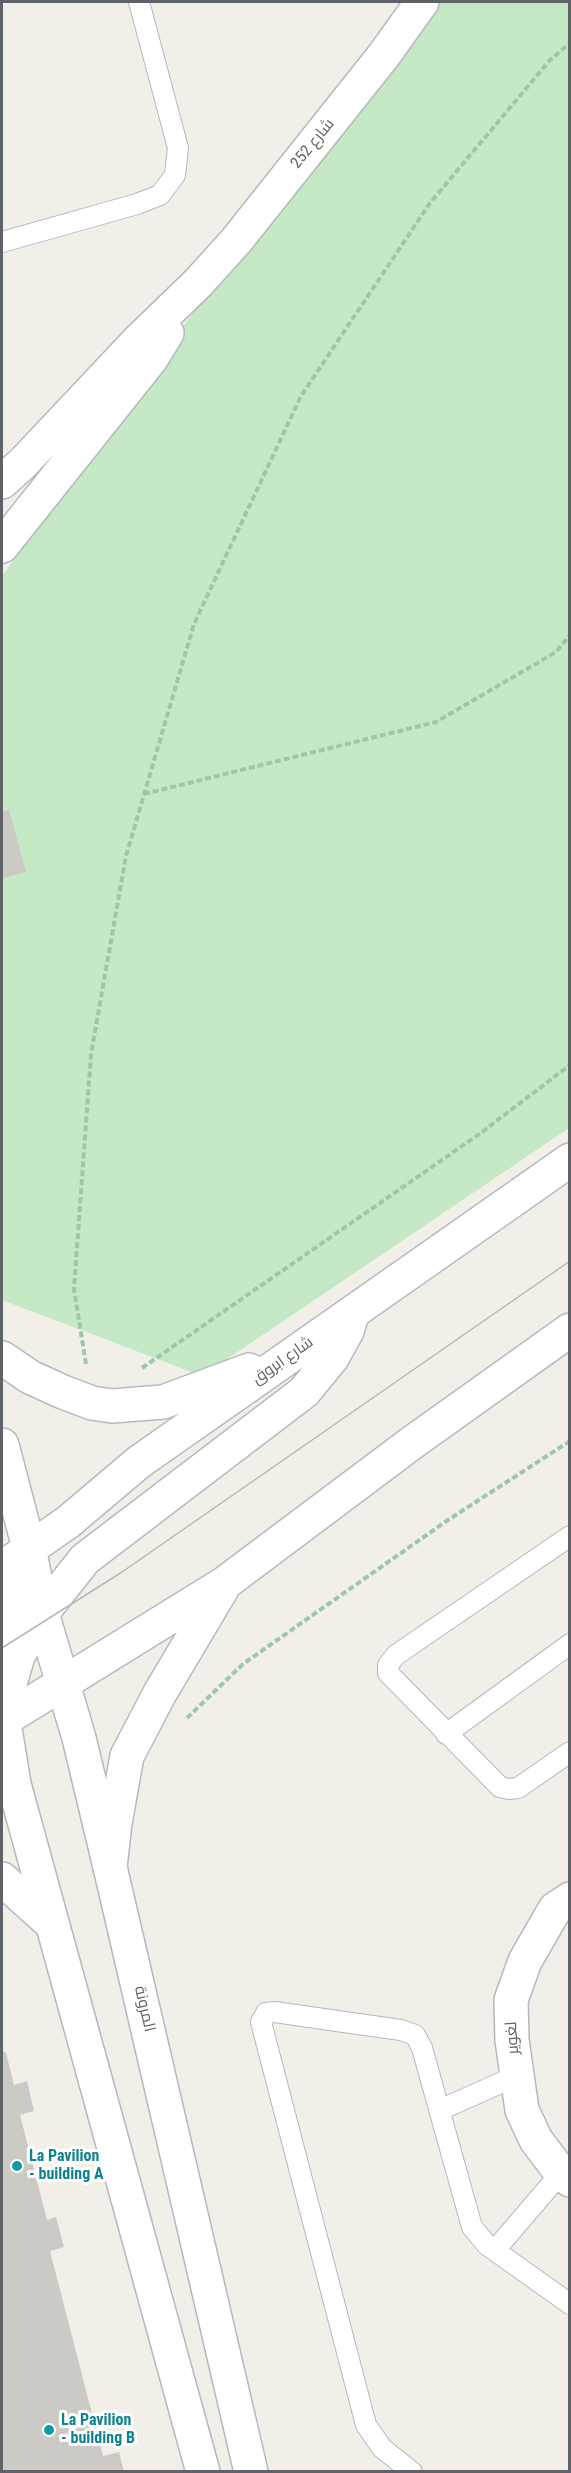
<!DOCTYPE html>
<html>
<head>
<meta charset="utf-8">
<style>
  body { margin:0 }
  #map { position:relative; width:571px; height:2473px; overflow:hidden; background:#f1efe8; font-family:"Roboto Condensed",sans-serif }
  canvas { display:block }
  .frame { position:absolute; inset:0; border:3px solid #5f6368; pointer-events:none }
</style>
</head>
<body>
<div id="map">
<canvas width="571" height="2473"></canvas>
<div class="frame"></div>
</div>
<script>
const g = document.querySelector('canvas').getContext('2d');
g.lineJoin = 'round';
function paint(path, color) { g.fillStyle = color; g.fill(path, 'evenodd'); }
const shape = rows => new Path2D(rows.map(r => 'M' + r).join(''));
function strokePath(path, color, width, dash) { g.strokeStyle = color; g.lineWidth = width; g.lineCap = dash ? 'butt' : 'round'; g.setLineDash(dash || []); g.stroke(path); }
function label(font, color, halo, rows, align = 'center') {
  g.font = font + ' "Roboto Condensed",Cairo,sans-serif'; g.lineWidth = 6; g.setLineDash([]); g.textBaseline = 'middle'; g.strokeStyle = halo; g.fillStyle = color; for (const [text, x, y, turn = 0] of rows) {
    g.save(); g.translate(x, y); g.rotate((+turn || 0) * Math.PI / 180); g.textAlign = isNaN(turn) ? turn : align; if (halo) g.strokeText(text, 0, 0); g.fillText(text, 0, 0); g.restore();
  }
}
paint(shape([
  [419,2,569,2,569,1128,202,1376,2,1300,2,576]
]), '#c5e8c5');
paint(shape([
  [9,810,26,872,2,878,2,812],
  [2,2050,6,2053,14,2085,27,2081,34,2111,20,2115,47,2220,56,2217,64,2247,50,2251,103,2456,119,2452,124,2472,2,2472]
]), '#cccac5');
const lane = shape([
  [2,242,137,204,160,195,175,175,178,148,139,2],
  [570,1536,396,1655,388,1665,388,1673,393,1678,500,1787,509,1789,518,1788,570,1752],
  [446,1734,570,1644],
  [440,2110,516,2076],
  [495,2250,561,2173],
  [412,2472,382,2448,366,2425,262,2026,261,2022,266,2013,275,2012,351,2023,401,2030,415,2035,422,2048,472,2227,487,2245,570,2304]
]);
const street = shape([
  [2,482,23,463,138,341,198,283,236,241,384,55,422,2],
  [2,546,151,359,167,333],
  [2,1445,29,1548,42,1613,79,1738,110,1867,251,2472],
  [2,1710,14,1784,203,2472],
  [570,1899,555,1909,525,1961,511,2000,512,2040,522,2110,536,2140,561,2173,570,2180]
]);
const secondary = shape([
  [2,1358,30,1377,63,1392,92,1403,112,1406,163,1402,249,1370],
  [2,1568,68,1522,139,1462,570,1160],
  [2,1639,9,1620,29,1548],
  [5,1719,9,1687,18,1656,42,1613,85,1559,304,1392,332,1358,347,1331,352,1314],
  [2,1721,225,1583,413,1442,570,1330],
  [110,1867,115,1823,127,1756,160,1693,223,1587],
  [2,1879,52,1924]
]);
strokePath(lane, '#b5b8bc', 22);
strokePath(street, '#b5b8bc', 36);
strokePath(secondary, '#b6babf', 36);
strokePath(shape([
  [144,794,436,722,556,652,570,635],
  [86,1364,74,1289,91,1054,126,856,194,624,301,396,430,203,550,60,570,43],
  [142,1368,478,1135,570,1065],
  [187,1718,243,1664,448,1520,570,1441]
]), '#9cc7a9', 4, [6, 3]);
strokePath(lane, '#fff', 20);
strokePath(street, '#fff', 33);
strokePath(secondary, '#fff', 33);
strokePath(shape([
  [2,1648,122,1572,570,1261]
]), '#b6b7b8', 1.5);
for (const [x, y, r, color] of [
  [17,2166,6,"#0f9aa8"],
  [49,2430,6,"#0f9aa8"]
]) { const dot = new Path2D(); dot.arc(x, y, r, 0, 2 * Math.PI); g.fillStyle = color; g.fill(dot); strokePath(dot, '#fff', 2); }
label('16px', '#5f6368', '#fff', [
  ["شارع 252",313,144,-51],
  ["شارع ابروق",283,1361,-35],
  ["المرونة",144,2009,77],
  ["لغوير",513,2038,-94]
]);
label('bold 16px', '#0d838f', '#fff', [
  ["La Pavilion",29,2157],
  ["- building A",29,2175],
  ["La Pavilion",61,2421],
  ["- building B",61,2439]
], 'left');
</script>
</body>
</html>
